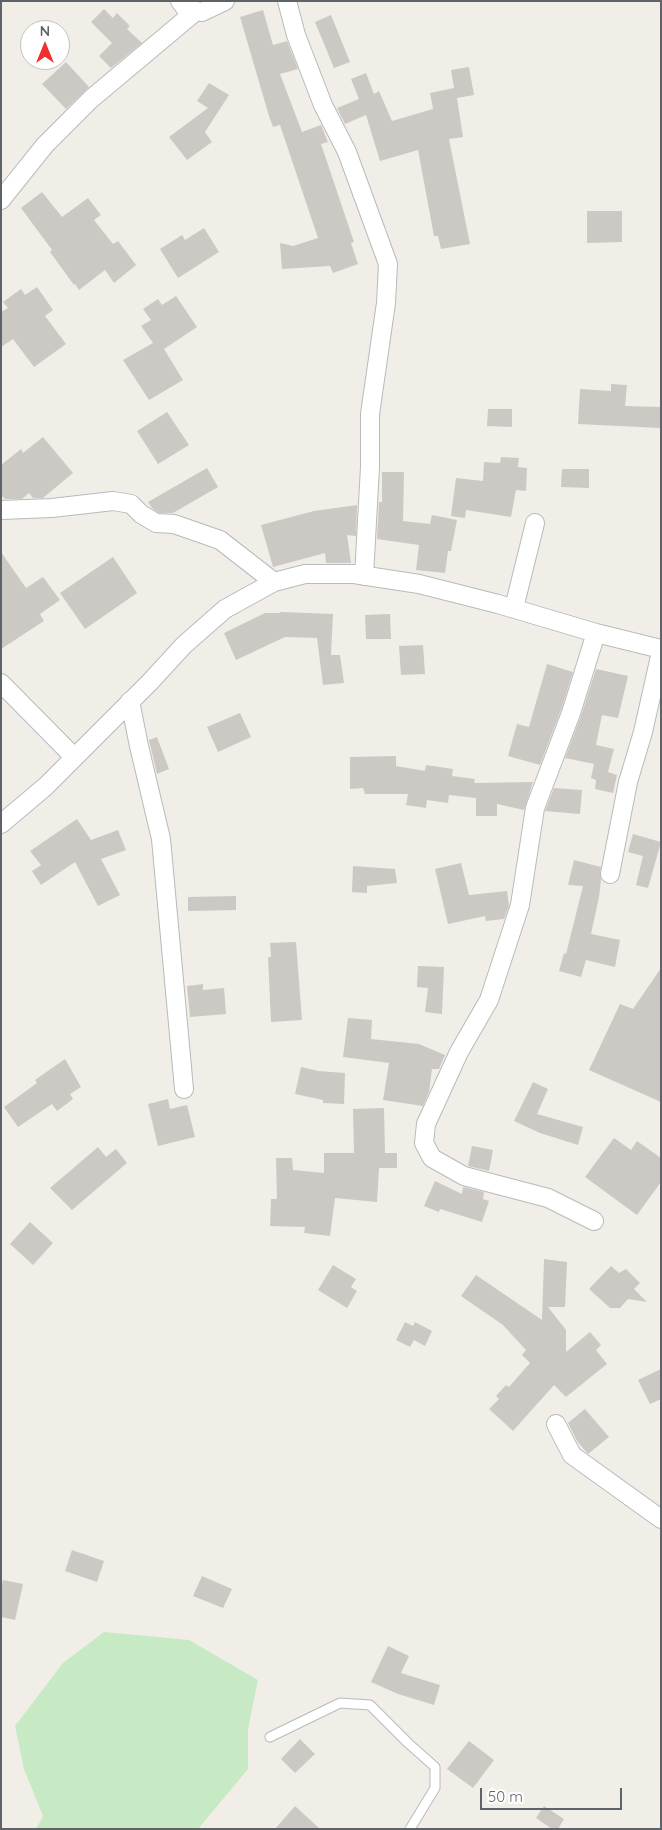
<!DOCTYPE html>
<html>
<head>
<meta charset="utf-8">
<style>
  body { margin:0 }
  #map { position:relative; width:662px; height:1830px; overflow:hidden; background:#f1eee7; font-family:Quicksand,sans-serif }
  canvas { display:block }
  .frame { position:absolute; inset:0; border:2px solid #5e6368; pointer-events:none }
  .north { position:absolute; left:20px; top:20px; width:50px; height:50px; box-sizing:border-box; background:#fff; border:1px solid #bfc1c3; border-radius:50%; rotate:0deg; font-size:14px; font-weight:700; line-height:20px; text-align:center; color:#5e6368 }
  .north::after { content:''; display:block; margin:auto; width:18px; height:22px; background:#ee3032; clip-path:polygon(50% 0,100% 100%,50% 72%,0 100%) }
  .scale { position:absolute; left:480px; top:1788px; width:142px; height:22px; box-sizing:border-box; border:2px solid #5e6368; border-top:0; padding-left:6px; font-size:15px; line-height:18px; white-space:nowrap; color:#5e6368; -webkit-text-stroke:4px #fff; paint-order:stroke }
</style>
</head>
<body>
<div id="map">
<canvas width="662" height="1830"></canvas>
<div class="frame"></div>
<div class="north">N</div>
<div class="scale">50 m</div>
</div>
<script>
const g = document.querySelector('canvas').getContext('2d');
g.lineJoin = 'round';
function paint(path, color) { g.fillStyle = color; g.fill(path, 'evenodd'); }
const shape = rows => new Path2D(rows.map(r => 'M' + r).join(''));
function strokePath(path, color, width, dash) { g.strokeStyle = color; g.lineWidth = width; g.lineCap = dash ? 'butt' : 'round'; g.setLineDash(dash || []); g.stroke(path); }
paint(shape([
  [104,1632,189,1640,258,1680,248,1729,248,1769,198,1829,36,1829,43,1816,24,1769,15,1726,63,1663]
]), '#c7e9c4');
paint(shape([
  [104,9,113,18,117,13,130,26,127,29,142,43,111,68,99,56,112,43,91,22],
  [263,10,273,45,287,41,298,69,280,74,302,132,321,125,328,142,321,144,354,242,351,243,358,264,333,273,330,266,282,269,280,243,293,246,318,238,280,125,273,127,269,116,240,17],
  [331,15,350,62,334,68,315,22],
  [66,62,89,87,66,109,42,84],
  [469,67,474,95,457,98,463,137,449,139,470,244,441,249,438,236,434,236,418,150,380,161,366,115,345,124,337,108,359,99,351,79,366,73,374,94,379,91,392,121,433,109,430,93,454,88,451,70],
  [209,83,229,95,205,132,212,142,187,160,169,137,208,108,197,101],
  [42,192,62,217,88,198,101,215,94,220,113,244,118,241,136,265,114,283,105,270,79,290,75,284,74,285,50,252,52,250,21,208],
  [587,211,622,211,622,242,587,243],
  [204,228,219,252,178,278,160,249,182,235,185,240],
  [37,287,53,310,45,316,66,344,34,367,13,339,1,347,1,312,8,308,3,302,21,289,25,295],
  [176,296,197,327,164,349,183,380,149,400,123,360,153,343,141,326,151,320,143,309,158,299,162,305],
  [611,384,627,385,625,406,661,407,661,428,578,424,580,389,611,391],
  [488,409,512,409,512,427,487,426],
  [167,412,189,445,158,464,137,431],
  [43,437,73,473,43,498,33,498,29,493,22,499,5,499,1,495,1,465,21,449,23,453],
  [501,457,519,458,518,467,527,468,526,491,516,490,511,517,466,510,465,518,451,516,456,478,483,481,484,462,500,463],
  [207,468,218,487,173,513,159,513,152,508,148,502],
  [562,469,589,469,589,488,561,487],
  [382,472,404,472,403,521,430,524,432,515,457,520,451,551,448,551,445,573,416,570,419,545,377,539,379,502,382,502],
  [357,505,356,536,347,535,351,563,326,563,325,553,273,567,261,525,314,511],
  [1,552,26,588,43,577,60,600,40,614,44,621,1,649],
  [113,557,137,593,85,629,60,593],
  [280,612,333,614,331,655,340,655,344,683,323,685,317,638,285,637,236,660,224,633,265,613,280,613],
  [390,614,391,639,366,639,365,615],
  [423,645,425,674,401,675,399,646],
  [547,664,573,672,561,710,540,765,508,756,517,724,529,727],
  [596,669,628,676,618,718,602,715,596,745,614,749,608,772,617,775,613,793,595,789,596,780,591,778,594,764,565,758,581,716],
  [240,713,251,737,218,752,207,727],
  [157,737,169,769,157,774,149,740],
  [396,756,396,766,425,771,426,765,453,769,452,776,475,779,474,783,533,782,524,810,497,804,497,816,476,816,476,798,449,795,448,803,427,800,426,808,406,805,408,794,365,794,363,788,350,789,350,757],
  [554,788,582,790,580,814,545,811],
  [77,819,91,840,118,830,126,850,101,859,120,895,98,906,75,862,41,885,32,871,41,865,30,851],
  [633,834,661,842,648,888,636,885,643,856,628,852],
  [574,860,601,867,600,872,601,880,599,897,591,934,620,940,615,967,586,960,581,977,559,971,564,953,566,954,583,886,568,885],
  [461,863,469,895,507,891,509,906,504,919,486,921,485,916,448,924,435,869],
  [353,866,395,869,397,883,367,886,367,893,352,892],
  [236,896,236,910,188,911,188,897],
  [296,942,302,1020,271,1022,268,957,271,957,270,943],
  [418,966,444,967,442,1014,425,1012,428,988,417,987],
  [661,968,661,1102,589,1070,620,1004,633,1009],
  [203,984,203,990,224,988,226,1014,190,1017,187,986],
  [348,1018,372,1020,371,1039,419,1044,445,1055,439,1069,432,1069,429,1092,423,1106,383,1100,389,1063,343,1057],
  [65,1059,81,1087,70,1094,73,1099,57,1111,52,1104,18,1127,4,1107,37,1083,35,1080],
  [301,1067,318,1071,345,1073,344,1104,323,1103,323,1100,295,1094],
  [533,1082,548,1089,537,1114,583,1127,578,1145,540,1133,514,1121],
  [168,1099,170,1109,187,1105,195,1137,158,1146,148,1104],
  [384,1108,385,1153,397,1153,397,1168,379,1168,377,1202,335,1198,330,1236,304,1233,305,1227,270,1226,271,1199,277,1199,276,1158,292,1158,293,1170,324,1173,324,1153,354,1153,353,1109],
  [614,1138,631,1150,637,1141,661,1158,661,1182,637,1215,585,1177],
  [472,1146,493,1150,489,1171,468,1166],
  [98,1147,106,1157,116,1149,127,1163,72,1210,50,1188],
  [435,1181,462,1194,463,1187,484,1192,483,1199,489,1201,482,1222,440,1209,439,1212,424,1206],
  [30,1222,53,1243,33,1265,10,1244],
  [544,1259,567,1262,565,1307,548,1307,566,1330,566,1352,590,1332,601,1345,596,1350,607,1364,566,1397,554,1385,513,1431,489,1409,499,1399,496,1396,506,1385,509,1387,530,1363,522,1355,526,1350,503,1325,461,1296,476,1275,542,1320],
  [333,1265,356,1279,351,1287,357,1291,347,1308,318,1290],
  [611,1266,619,1273,626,1269,640,1283,634,1289,647,1302,628,1299,620,1308,610,1308,589,1289],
  [405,1322,413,1326,415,1322,432,1331,425,1346,414,1340,410,1347,396,1340],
  [661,1369,661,1399,650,1404,638,1380],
  [585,1409,609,1437,588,1454,577,1441,568,1423],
  [72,1550,104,1561,97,1582,65,1571],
  [202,1576,232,1589,223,1608,193,1596],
  [3,1580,23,1584,15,1620,1,1617,1,1588],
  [388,1646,409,1656,401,1673,440,1685,434,1705,398,1694,371,1682],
  [300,1739,315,1754,295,1773,281,1759],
  [469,1741,494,1760,473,1788,447,1769],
  [295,1806,320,1829,275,1829],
  [544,1806,564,1819,558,1829,552,1829,536,1818]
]), '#ccc9c4');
const lane = shape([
  [270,1737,340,1703,370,1705,408,1743,435,1767,435,1788,410,1829]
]);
const street = shape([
  [180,1,186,9,202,12,225,1],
  [287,1,296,35,323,105,347,152,388,264,386,303,370,414,370,467,364,576],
  [1,200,45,145,91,99,196,11],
  [1,510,52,508,113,501,131,504,141,514,156,523,174,524,220,540,274,582],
  [514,608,535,523],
  [1,683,74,757],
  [130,701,139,746,161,839,184,1089],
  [1,824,46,786,150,682,184,645,225,609,274,582,305,574,354,574,419,584,498,604,596,633,661,649],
  [610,874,628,782,643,732,661,652],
  [594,1221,548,1198,464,1176,432,1158,424,1143,426,1124,459,1052,489,1000,520,905,535,808,571,713,596,633],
  [556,1424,572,1455,661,1519]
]);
strokePath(lane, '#b7babe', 11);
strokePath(street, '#b7babe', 20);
strokePath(lane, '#fff', 9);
strokePath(street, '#fff', 18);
</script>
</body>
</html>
